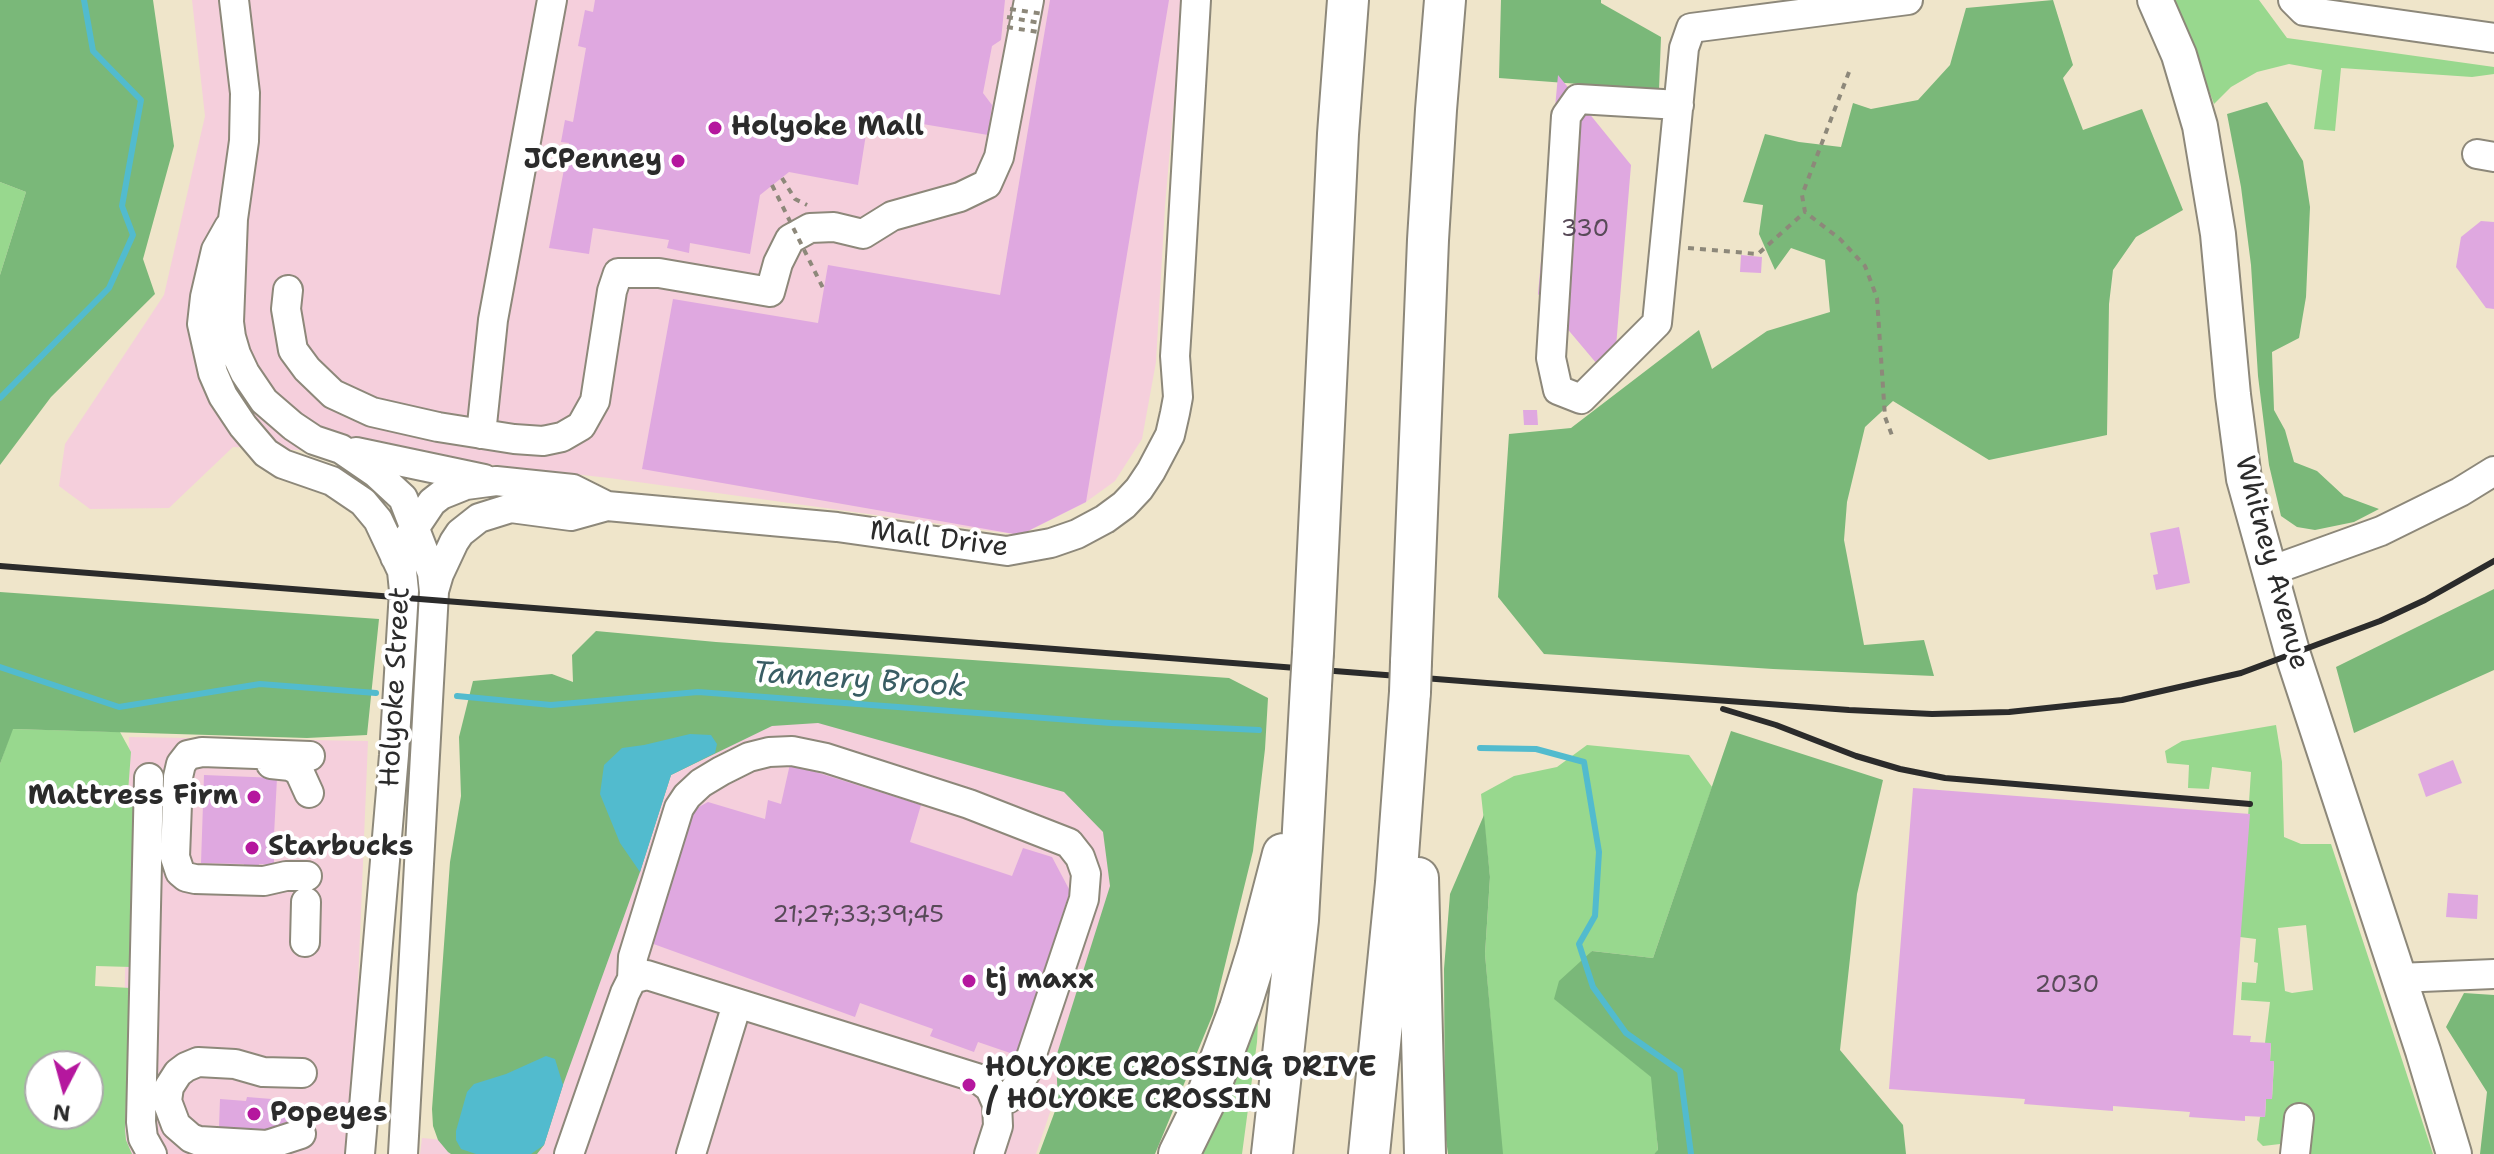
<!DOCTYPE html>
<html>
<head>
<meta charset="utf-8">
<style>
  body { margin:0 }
  #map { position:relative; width:2494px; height:1154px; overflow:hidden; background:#efe5ca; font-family:"Shantell Sans",sans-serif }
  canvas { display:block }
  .north { position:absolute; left:24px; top:1050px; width:80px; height:80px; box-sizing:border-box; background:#fff; border:2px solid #aaa; border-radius:50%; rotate:186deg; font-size:22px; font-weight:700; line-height:32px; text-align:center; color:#2b2b2b }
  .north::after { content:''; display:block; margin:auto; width:28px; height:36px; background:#b5179e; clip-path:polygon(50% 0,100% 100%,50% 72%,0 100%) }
</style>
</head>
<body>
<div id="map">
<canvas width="2494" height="1154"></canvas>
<div class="north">N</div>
</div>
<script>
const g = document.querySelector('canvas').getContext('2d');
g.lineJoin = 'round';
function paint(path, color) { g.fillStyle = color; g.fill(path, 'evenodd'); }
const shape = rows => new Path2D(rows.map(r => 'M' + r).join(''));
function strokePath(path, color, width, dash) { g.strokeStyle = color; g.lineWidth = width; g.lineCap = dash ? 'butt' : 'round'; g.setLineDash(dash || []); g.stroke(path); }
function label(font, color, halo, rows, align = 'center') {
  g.font = font + ' "Shantell Sans",sans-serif'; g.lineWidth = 8; g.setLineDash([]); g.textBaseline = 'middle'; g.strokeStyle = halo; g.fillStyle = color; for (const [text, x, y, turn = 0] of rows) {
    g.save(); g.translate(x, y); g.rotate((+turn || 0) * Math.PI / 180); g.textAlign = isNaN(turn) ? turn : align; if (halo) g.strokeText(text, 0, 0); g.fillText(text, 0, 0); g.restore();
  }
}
paint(shape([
  [192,0,1183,0,1165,206,1156,362,1142,439,1115,481,1086,502,1020,535,609,478,407,455,233,447,169,508,90,509,59,486,65,444,164,295,205,116],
  [804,708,1150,814,1036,1154,420,1154,422,1138,520,1147,653,758],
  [129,737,368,741,351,1154,122,1154]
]), '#f5cfdc');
paint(shape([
  [2175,0,2259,0,2287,38,2494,67,2494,74,2472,77,2341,68,2335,131,2314,129,2322,70,2289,64,2257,72,2231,87,2214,104],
  [0,182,26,192,0,275],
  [2276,725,2282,762,2284,837,2301,844,2331,844,2433,1154,2307,1154,2280,1144,2263,1146,2257,1140,2260,1117,2265,1117,2266,1099,2272,1098,2274,1062,2270,1061,2271,1044,2265,1043,2270,1002,2241,1000,2242,982,2256,983,2258,963,2254,962,2256,939,2240,937,2251,772,2212,767,2209,789,2188,788,2189,765,2167,763,2165,751,2182,741],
  [2306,925,2313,990,2292,993,2285,991,2278,928],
  [12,729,120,732,131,752,128,792,136,799,131,967,96,966,95,986,130,988,125,1129,126,1140,132,1154,0,1154,0,764],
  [40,1066,88,1066,88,1114,40,1114],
  [1587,745,1689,755,1712,787,1653,958,1592,951,1555,999,1652,1077,1658,1151,1654,1154,1502,1154,1485,954,1490,877,1481,794,1514,776,1557,767],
  [1259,1003,1257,1042,1242,1154,1192,1154]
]), '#98d88e');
paint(shape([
  [0,0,153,0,174,146,143,259,155,294,51,397,0,465,0,275,26,192,0,182],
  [1501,0,1601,0,1601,3,1661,37,1659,90,1499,78],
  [2053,0,2073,65,2063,78,2083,130,2142,109,2183,210,2136,237,2113,270,2109,304,2107,435,1989,460,1893,401,1865,427,1847,502,1844,540,1864,645,1924,640,1934,676,1773,669,1544,654,1498,597,1509,434,1571,428,1699,330,1712,369,1767,331,1830,312,1825,260,1791,248,1775,270,1759,234,1763,205,1743,202,1765,134,1799,142,1841,147,1853,103,1871,109,1918,100,1950,65,1966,8],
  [2267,102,2303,161,2310,207,2306,297,2299,338,2272,352,2274,410,2285,430,2294,462,2317,471,2344,496,2379,509,2354,522,2315,530,2297,527,2281,516,2269,465,2258,376,2251,265,2241,187,2227,114],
  [2494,589,2494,670,2354,733,2336,667],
  [0,592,379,619,367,735,307,738,13,729,0,764],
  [596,631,716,642,1229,678,1268,698,1265,749,1253,851,1213,1014,1155,1154,1039,1154,1058,1103,1056,1057,1110,886,1103,832,1064,792,818,723,772,726,671,775,640,872,563,1085,544,1145,537,1154,451,1154,448,1152,438,1140,433,1126,432,1109,450,862,461,796,459,737,473,681,552,674,573,682,572,655],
  [1731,731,1883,780,1857,894,1840,1050,1903,1125,1906,1154,1654,1154,1658,1150,1651,1077,1554,999,1559,981,1592,951,1653,958],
  [1484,815,1490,877,1485,954,1503,1154,1448,1154,1445,1132,1444,969,1450,894],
  [2464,993,2494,995,2494,1154,2480,1154,2487,1092,2446,1027]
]), '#7ab879');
paint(shape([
  [690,734,711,735,717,744,715,753,671,775,640,872,620,843,600,794,604,765,622,748,644,745],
  [546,1056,555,1059,563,1085,544,1145,531,1154,476,1154,461,1149,456,1140,456,1131,467,1092,474,1084,506,1074]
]), '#52bbce');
strokePath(shape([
  [0,398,109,288,133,235,122,206,141,100,93,51,84,0],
  [0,667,119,707,260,684,376,693],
  [457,696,551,705,698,692,1111,723,1259,730],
  [1480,748,1536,749,1584,762,1599,852,1595,916,1579,944,1593,987,1626,1033,1680,1071,1691,1154]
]), '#52bbce', 6);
paint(shape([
  [595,0,1005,0,1001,40,992,46,983,93,992,105,988,135,869,115,858,185,789,172,760,195,750,254,690,243,689,253,667,248,669,240,593,228,589,254,549,248,569,143,561,142,565,120,573,122,586,48,578,46,585,10,593,12],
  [1050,0,1169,0,1086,502,1020,535,642,469,673,299,818,323,828,265,1000,295],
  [1558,75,1631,165,1613,383,1538,294],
  [2481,221,2494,222,2494,309,2486,308,2456,267,2461,237],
  [1741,255,1762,257,1761,273,1740,272],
  [1523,410,1537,410,1538,425,1524,425],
  [2179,527,2190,583,2156,590,2153,575,2158,574,2150,533],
  [2453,760,2462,783,2426,797,2418,774],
  [790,764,921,805,910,842,1012,876,1023,848,1052,857,1070,891,1016,1055,978,1042,974,1052,930,1036,933,1029,860,1003,855,1017,648,942,684,815,708,802,765,819,768,800,781,804],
  [204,775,277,778,274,835,274,865,259,864,258,874,244,874,244,864,201,863],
  [1913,788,2250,814,2233,1035,2251,1036,2250,1042,2271,1043,2270,1061,2274,1061,2272,1099,2266,1099,2265,1117,2245,1116,2245,1121,2189,1117,2190,1112,2113,1106,2113,1111,2024,1104,2025,1099,1889,1089],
  [2448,893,2478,895,2477,919,2446,917],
  [247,1097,284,1100,286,1104,290,1105,289,1124,285,1124,285,1128,273,1128,273,1133,219,1127,220,1099,246,1101]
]), '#dfa8e0');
const minor = shape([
  [234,0,245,93,244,141,233,219,229,322,231,337,236,354,245,373,264,401,293,426,314,440,341,449,376,473,403,498,432,573,434,592,403,1154],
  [2293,0,2304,11,2494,38],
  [1679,105,1578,99,1566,116,1551,358,1558,390,1581,399,1657,323,1684,48,1691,28,1908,0],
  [2477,154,2494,157],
  [229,227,216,250,205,297,202,324,213,373,223,396,243,426,266,453,283,464,332,481,363,502,378,520,402,571,404,591,394,755,360,1154],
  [288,290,286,309,293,350,307,369,333,394,372,412,438,427,514,439,543,441,562,437,581,426,595,401,612,291,618,273,659,273,770,292,778,263,790,239,810,228,834,227,863,234,892,216,960,197,987,184,999,157,1029,0],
  [481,434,493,320,552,0],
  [356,452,484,479],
  [395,557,432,502,441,495,466,485,496,481,573,489,607,506,837,527,1007,551,1051,543,1077,534,1105,519,1124,505,1139,489,1151,471,1170,435,1175,413,1178,397,1175,356,1178,309,1196,0],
  [2270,571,2381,531,2460,492,2494,471],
  [434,591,439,574,454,542,460,533,479,518,511,508,571,516,607,506],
  [271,764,290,766,299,771,309,793],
  [149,778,141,1122,143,1138,152,1154],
  [307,876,286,876,264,881,195,879,186,877,180,872,175,857,178,777,181,764,188,755,202,752,310,756],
  [305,942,306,902],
  [2398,978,2494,974],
  [632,979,633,957,679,808,687,796,701,783,721,771,749,757,769,752,792,751,826,758,969,804,1069,843,1080,857,1086,874,1084,899,1026,1072,1009,1098,997,1104],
  [301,1134,267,1145,199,1141,191,1138,176,1125,167,1101,169,1087,178,1073,186,1067,198,1062,235,1064,263,1072,302,1073],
  [569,1154,625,993,632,979,647,975,977,1078,990,1088,997,1104,998,1126,989,1154],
  [691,1154,737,1004],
  [2295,1154,2299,1118]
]);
const major = shape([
  [2155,0,2179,55,2200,126,2218,234,2233,395,2244,479,2293,655,2423,1051,2454,1154]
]);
const highway = shape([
  [1313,653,1338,134,1348,0],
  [1411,662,1428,240,1436,110,1445,0],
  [1418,878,1425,1154],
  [1179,1154,1205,1101,1240,1008,1258,950,1283,854],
  [1272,1154,1298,920,1311,685],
  [1369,1154,1396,883,1410,692]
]);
strokePath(minor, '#8d887a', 32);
strokePath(major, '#8d887a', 38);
strokePath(highway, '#8d887a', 44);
strokePath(shape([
  [1849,72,1802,195,1805,212,1840,239,1865,266,1877,298,1885,417,1893,438],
  [782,178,795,199,807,205],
  [1688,248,1758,254,1805,212]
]), '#8d887a', 4, [6, 6]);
strokePath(minor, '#fff', 28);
strokePath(major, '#fff', 34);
strokePath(highway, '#fff', 40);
strokePath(shape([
  [0,566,1487,683,1849,710,1932,714,2009,712,2122,700,2241,673,2380,621,2425,600,2494,561],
  [1723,709,1776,725,1856,756,1900,769,1945,778,2250,804]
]), '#2b2b2b', 6);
const highwayBridge = shape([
  [1311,685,1313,653],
  [1410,692,1411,662]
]);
strokePath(highwayBridge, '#8d887a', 44, []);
strokePath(shape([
  [1010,9,1044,14],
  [1007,17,1040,23],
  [1007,27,1038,32],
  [772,185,824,290]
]), '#8d887a', 4, [6, 6]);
strokePath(highwayBridge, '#fff', 40);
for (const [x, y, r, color] of [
  [715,128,8,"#b5179e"],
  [678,161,8,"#b5179e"],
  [254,797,8,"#b5179e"],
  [252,848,8,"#b5179e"],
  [969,981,8,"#b5179e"],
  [969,1085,8,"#b5179e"],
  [254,1114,8,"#b5179e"]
]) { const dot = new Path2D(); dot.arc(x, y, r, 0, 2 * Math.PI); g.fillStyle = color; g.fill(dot); strokePath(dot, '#fff', 3); }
label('24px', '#584a58', null, [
  ["330",1585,230],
  ["21;27;33;39;45",858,916],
  ["2030",2067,986]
]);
label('bold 28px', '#2b2b2b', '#fff', [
  ["Holyoke Mall",731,128],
  ["JCPenney",662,161,"right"],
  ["Mattress Firm",238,797,"right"],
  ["Starbucks",268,848],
  ["tj maxx",985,981],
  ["HOLYOKE CROSSING DRIVE",985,1069],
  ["/ HOLYOKE CROSSIN",985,1101],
  ["Popeyes",270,1114]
], 'left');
label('28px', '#2b2b2b', '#fff', [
  ["Mall Drive",939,540,7],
  ["Whitney Avenue",2271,563,75],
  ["Holyoke Street",396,687,-87]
]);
label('italic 30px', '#395d64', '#fff', [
  ["Tannery Brook",859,681,4]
]);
</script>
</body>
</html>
